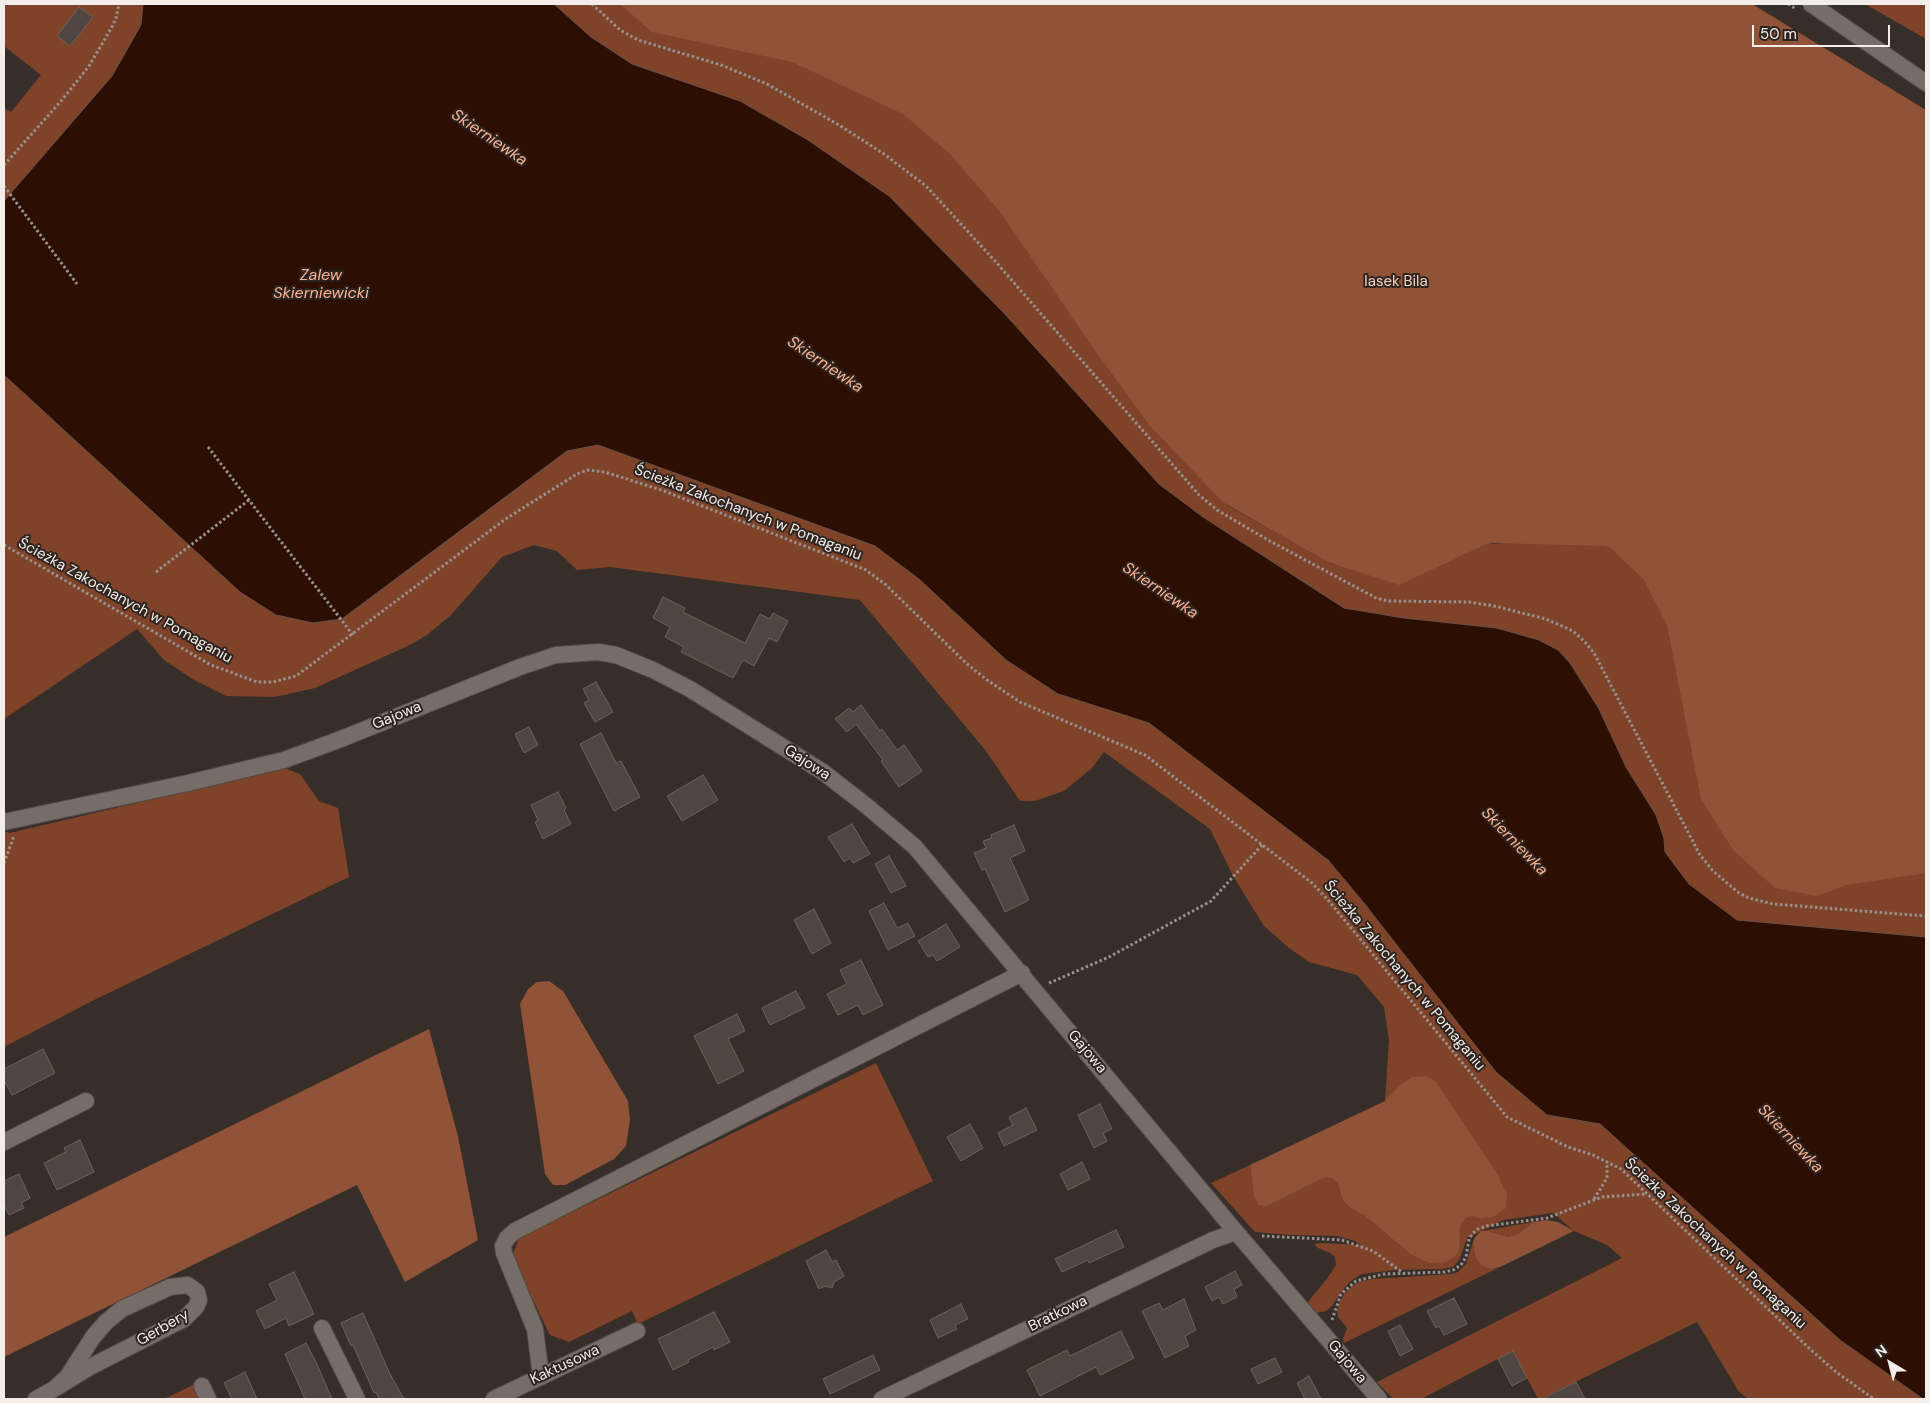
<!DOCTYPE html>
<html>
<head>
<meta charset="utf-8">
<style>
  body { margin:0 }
  #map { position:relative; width:1930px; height:1403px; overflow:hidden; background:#372e2a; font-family:"DM Sans",sans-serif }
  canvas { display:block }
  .frame { position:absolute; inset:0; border:5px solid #f4eeeb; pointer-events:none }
  .north { position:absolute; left:1865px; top:1338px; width:50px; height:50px; -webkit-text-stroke:4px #2d2420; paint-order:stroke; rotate:323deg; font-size:14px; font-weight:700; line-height:20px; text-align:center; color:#f4eeeb }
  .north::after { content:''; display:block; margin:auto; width:18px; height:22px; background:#f4eeeb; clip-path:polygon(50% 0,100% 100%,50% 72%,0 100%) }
  .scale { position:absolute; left:1752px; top:25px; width:138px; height:22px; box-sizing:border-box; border:2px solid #f4eeeb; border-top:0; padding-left:6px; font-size:15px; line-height:18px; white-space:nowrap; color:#f4eeeb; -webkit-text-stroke:4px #2d2420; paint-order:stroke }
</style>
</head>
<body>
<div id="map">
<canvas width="1930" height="1403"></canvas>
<div class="frame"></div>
<div class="north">N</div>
<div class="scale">50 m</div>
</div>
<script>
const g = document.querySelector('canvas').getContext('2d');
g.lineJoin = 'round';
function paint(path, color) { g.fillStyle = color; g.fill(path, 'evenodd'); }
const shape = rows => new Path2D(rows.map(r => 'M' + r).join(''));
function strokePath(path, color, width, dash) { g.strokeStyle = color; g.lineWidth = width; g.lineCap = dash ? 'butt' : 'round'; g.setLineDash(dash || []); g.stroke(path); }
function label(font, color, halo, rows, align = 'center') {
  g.font = font + ' "DM Sans",sans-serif'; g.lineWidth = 4; g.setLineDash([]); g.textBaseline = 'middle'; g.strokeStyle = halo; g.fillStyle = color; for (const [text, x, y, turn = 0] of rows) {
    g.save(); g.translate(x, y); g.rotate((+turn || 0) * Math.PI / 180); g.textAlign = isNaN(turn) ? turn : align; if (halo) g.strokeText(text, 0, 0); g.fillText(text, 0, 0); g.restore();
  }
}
paint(shape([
  [4,4,631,4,834,53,932,101,1224,503,1230,507,1333,564,1459,557,1487,544,1511,543,1603,519,1926,856,1926,1399,1749,1399,1739,1392,1697,1322,1541,1399,1538,1399,1513,1351,1421,1399,1393,1399,1377,1382,1622,1258,1607,1245,1574,1231,1553,1213,1504,1220,1467,1238,1460,1259,1453,1267,1442,1269,1396,1270,1362,1274,1352,1280,1345,1287,1332,1306,1326,1311,1316,1313,1307,1303,1326,1280,1336,1265,1335,1257,1330,1253,1318,1248,1314,1244,1323,1243,1361,1245,1355,1241,1337,1236,1289,1235,1255,1232,1211,1183,1250,1165,1254,1197,1267,1206,1321,1179,1332,1178,1338,1184,1342,1199,1349,1207,1365,1216,1410,1254,1375,1159,1385,1101,1389,1040,1384,1007,1357,975,1309,962,1289,948,1264,926,1233,876,1210,829,1104,752,1092,768,1064,791,1035,801,1020,801,986,751,860,600,610,567,577,570,557,551,534,545,502,557,451,615,427,635,410,645,315,688,275,697,226,696,194,680,164,660,137,629,4,719,4,108,11,112,41,75,4,46],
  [1865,4,1926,4,1926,39],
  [284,768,300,774,319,801,338,808,349,877,92,1001,4,1047,4,831,10,833],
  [876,1063,933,1181,638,1324,632,1311,569,1342,550,1335,512,1257,519,1238],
  [1533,1222,1518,1234,1508,1237,1489,1231,1482,1231],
  [1473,1242,1475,1256,1491,1269,1500,1267,1344,1343,1343,1339,1347,1328,1338,1317,1337,1311,1339,1303,1345,1293,1351,1287,1359,1282,1372,1279,1451,1274,1458,1272,1466,1264],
  [193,1385,200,1399,164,1399]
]), '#7e4329');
paint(shape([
  [620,4,1752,4,1926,110,1926,873,1846,885,1817,896,1775,888,1733,850,1701,799,1667,625,1644,580,1611,548,1605,546,1493,543,1487,544,1399,585,1328,562,1224,503,1149,425,1089,342,1001,213,950,154,903,114,792,62,652,32],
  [549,981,563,991,628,1101,630,1120,626,1146,614,1159,565,1185,553,1185,545,1174,520,1004,528,989,537,982],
  [429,1029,458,1136,478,1240,405,1282,357,1185,4,1357,4,1237],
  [1426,1076,1436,1082,1498,1175,1507,1195,1506,1208,1495,1216,1482,1219,1473,1216,1467,1217,1460,1226,1459,1250,1455,1256,1446,1262,1430,1263,1410,1254,1365,1216,1349,1207,1342,1199,1338,1184,1332,1178,1321,1179,1267,1206,1259,1205,1254,1197,1250,1165,1385,1101,1400,1085,1412,1077],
  [1546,1220,1558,1222,1574,1231,1500,1267,1491,1269,1481,1265,1475,1256,1473,1242,1475,1237,1481,1231,1489,1231,1508,1237,1518,1234,1533,1222]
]), '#915337');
const water = shape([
  [143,4,554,4,591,37,632,64,740,101,808,140,889,196,1003,312,1159,484,1203,517,1344,608,1404,618,1497,628,1539,640,1558,650,1570,663,1599,709,1626,767,1656,815,1664,838,1665,852,1689,884,1737,920,1926,937,1926,1399,1923,1399,1840,1340,1600,1124,1547,1115,1496,1072,1364,903,1328,860,1149,723,1058,694,1006,660,919,579,875,546,598,445,567,451,342,619,313,623,276,615,240,592,4,375,4,201,112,76,141,25,143,4]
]);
paint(water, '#2d0e02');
strokePath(water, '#695148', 1);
const building = shape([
  [79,7,93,17,70,46,57,36,79,7],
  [663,597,685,608,683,612,745,643,760,614,770,619,773,613,788,621,777,642,769,638,754,666,743,660,733,678,681,652,684,647,665,637,670,627,653,618,663,597],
  [596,682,613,712,595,722,584,703,589,700,583,689,596,682],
  [861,705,880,731,882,729,897,750,904,745,922,771,899,787,881,761,883,760,856,724,847,732,835,719,849,708,853,712,861,705],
  [529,727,538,745,524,753,515,734,529,727],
  [601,733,616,763,621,761,640,797,614,811,580,744,601,733],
  [703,775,718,800,682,821,667,796,703,775],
  [558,792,566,808,564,810,571,824,543,839,535,822,538,820,531,805,558,792],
  [852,824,870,854,853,863,850,858,844,862,828,837,852,824],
  [1014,825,1025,851,1010,858,1029,900,1005,912,985,869,982,870,974,853,986,848,983,841,992,838,991,835,1014,825],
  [889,856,906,886,891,893,875,864,889,856],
  [884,903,897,928,908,923,915,936,888,950,869,911,884,903],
  [814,909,831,943,812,954,794,920,814,909],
  [946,924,960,947,937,961,933,955,928,957,918,941,946,924],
  [861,960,883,1005,863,1015,858,1005,838,1015,827,994,847,984,840,970,861,960],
  [796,991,805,1008,770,1025,762,1008,796,991],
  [737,1014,745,1031,728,1039,744,1071,718,1084,694,1036,737,1014],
  [43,1049,55,1073,12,1095,4,1080,4,1069,43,1049],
  [1100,1104,1112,1129,1103,1133,1107,1141,1094,1148,1078,1115,1100,1104],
  [1026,1108,1037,1130,1004,1146,998,1133,1013,1125,1009,1117,1026,1108],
  [970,1124,983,1148,961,1161,947,1137,970,1124],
  [80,1140,94,1172,57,1190,44,1163,66,1152,64,1148,80,1140],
  [1082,1162,1090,1179,1068,1190,1060,1174,1082,1162],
  [19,1174,30,1198,21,1203,24,1208,9,1215,4,1205,4,1181,19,1174],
  [1116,1230,1124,1247,1089,1263,1088,1260,1062,1272,1055,1259,1116,1230],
  [826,1250,832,1262,836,1260,844,1276,834,1282,832,1288,825,1286,819,1289,806,1261,826,1250],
  [1235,1271,1242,1285,1234,1289,1237,1297,1223,1304,1219,1297,1212,1301,1205,1287,1235,1271],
  [294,1272,314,1314,289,1326,286,1318,265,1329,256,1311,277,1300,269,1284,294,1272],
  [1454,1298,1467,1324,1444,1335,1439,1326,1436,1328,1427,1311,1454,1298],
  [1184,1299,1196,1330,1185,1336,1189,1346,1165,1358,1142,1311,1159,1303,1163,1310,1184,1299],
  [961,1304,968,1319,955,1325,957,1329,938,1338,930,1320,961,1304],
  [714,1312,730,1342,714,1350,713,1347,688,1360,689,1362,673,1370,658,1339,714,1312],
  [363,1313,389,1372,404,1399,379,1399,376,1392,374,1393,353,1345,351,1346,341,1323,363,1313],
  [1400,1325,1413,1349,1400,1356,1388,1331,1400,1325],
  [1121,1331,1134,1358,1100,1375,1096,1367,1040,1396,1027,1370,1067,1350,1070,1356,1121,1331],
  [306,1343,315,1360,332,1399,305,1399,285,1354,306,1343],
  [1513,1351,1527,1378,1512,1386,1498,1359,1513,1351],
  [873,1355,880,1370,830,1394,823,1379,873,1355],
  [1275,1358,1282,1372,1258,1384,1251,1369,1275,1358],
  [245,1372,257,1399,232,1399,224,1383,245,1372],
  [1309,1376,1321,1399,1305,1399,1297,1383,1309,1376],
  [1576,1382,1585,1399,1542,1399,1576,1382]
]);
paint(building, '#4f4541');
strokePath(building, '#6d635e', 1);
const minor = shape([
  [1811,4,1926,83],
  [4,822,188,783,284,760,341,739,520,667,556,655,598,652,616,655,653,670,690,689,823,772,868,807,915,847,1236,1232,1379,1399],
  [4,1142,86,1101],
  [322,1328,357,1399],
  [541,1377,535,1329,504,1253,503,1246,507,1238,515,1231,1022,973],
  [202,1386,208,1399],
  [36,1399,54,1389,90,1367,184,1319,196,1307,199,1300,197,1292,188,1285,170,1287,122,1309,106,1322,93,1337,68,1376,54,1389],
  [494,1399,637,1331],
  [882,1399,1213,1240,1236,1232]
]);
strokePath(minor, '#514a46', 18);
strokePath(shape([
  [592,4,620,30,638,40,721,65,767,84,839,125,884,154,926,186,995,261,1199,495,1217,510,1268,540,1376,598,1388,601,1469,602,1494,606,1546,619,1573,631,1585,642,1594,653,1700,855,1713,871,1739,893,1749,898,1773,904,1926,916],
  [1788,4,1796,9],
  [4,165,62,100,89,66,112,27,116,18,119,4],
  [4,186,77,284],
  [208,447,353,635],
  [4,545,211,665,257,682,273,682,296,676,507,518,577,474,587,470,605,472,664,491,866,570,886,585,967,664,987,680,1020,702,1145,755,1312,883,1328,900,1507,1117,1568,1147,1593,1155,1621,1169,1811,1350,1836,1372,1874,1399],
  [156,572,249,500],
  [4,863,14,836],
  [1049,983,1109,957,1211,901,1262,845],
  [1594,1199,1607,1178,1607,1162],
  [1262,1236,1342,1240,1373,1251,1403,1273],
  [1332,1320,1341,1294,1356,1281,1384,1274,1445,1272,1453,1270,1461,1265,1466,1257,1469,1239,1473,1233,1478,1229,1487,1226,1547,1218,1602,1197,1647,1194]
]), '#98918d', 3, [2.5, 2.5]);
strokePath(minor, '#776d68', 16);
label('15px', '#f8d1c1', '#2d2420', [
  ["lasek Bila",1396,282]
]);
label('15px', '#f4eeeb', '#2d2420', [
  ["Ścieżka Zakochanych w Pomaganiu",748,513,21],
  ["Ścieżka Zakochanych w Pomaganiu",125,601,29],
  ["Gajowa",397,716,-22],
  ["Gajowa",807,763,33],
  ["Ścieżka Zakochanych w Pomaganiu",1404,976,50],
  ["Gajowa",1087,1052,50],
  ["Ścieżka Zakochanych w Pomaganiu",1715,1244,43],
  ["Bratkowa",1058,1314,-26],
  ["Gerbery",163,1328,-30],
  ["Gajowa",1347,1362,50],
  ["Kaktusowa",565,1365,-25]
]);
label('italic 16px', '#fcb191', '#2d2420', [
  ["Skierniewka",489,138,34],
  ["Zalew",321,276],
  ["Skierniewicki",321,294],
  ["Skierniewka",825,365,34],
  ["Skierniewka",1160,591,34],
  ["Skierniewka",1514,842,46],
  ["Skierniewka",1790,1139,47]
]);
</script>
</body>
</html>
